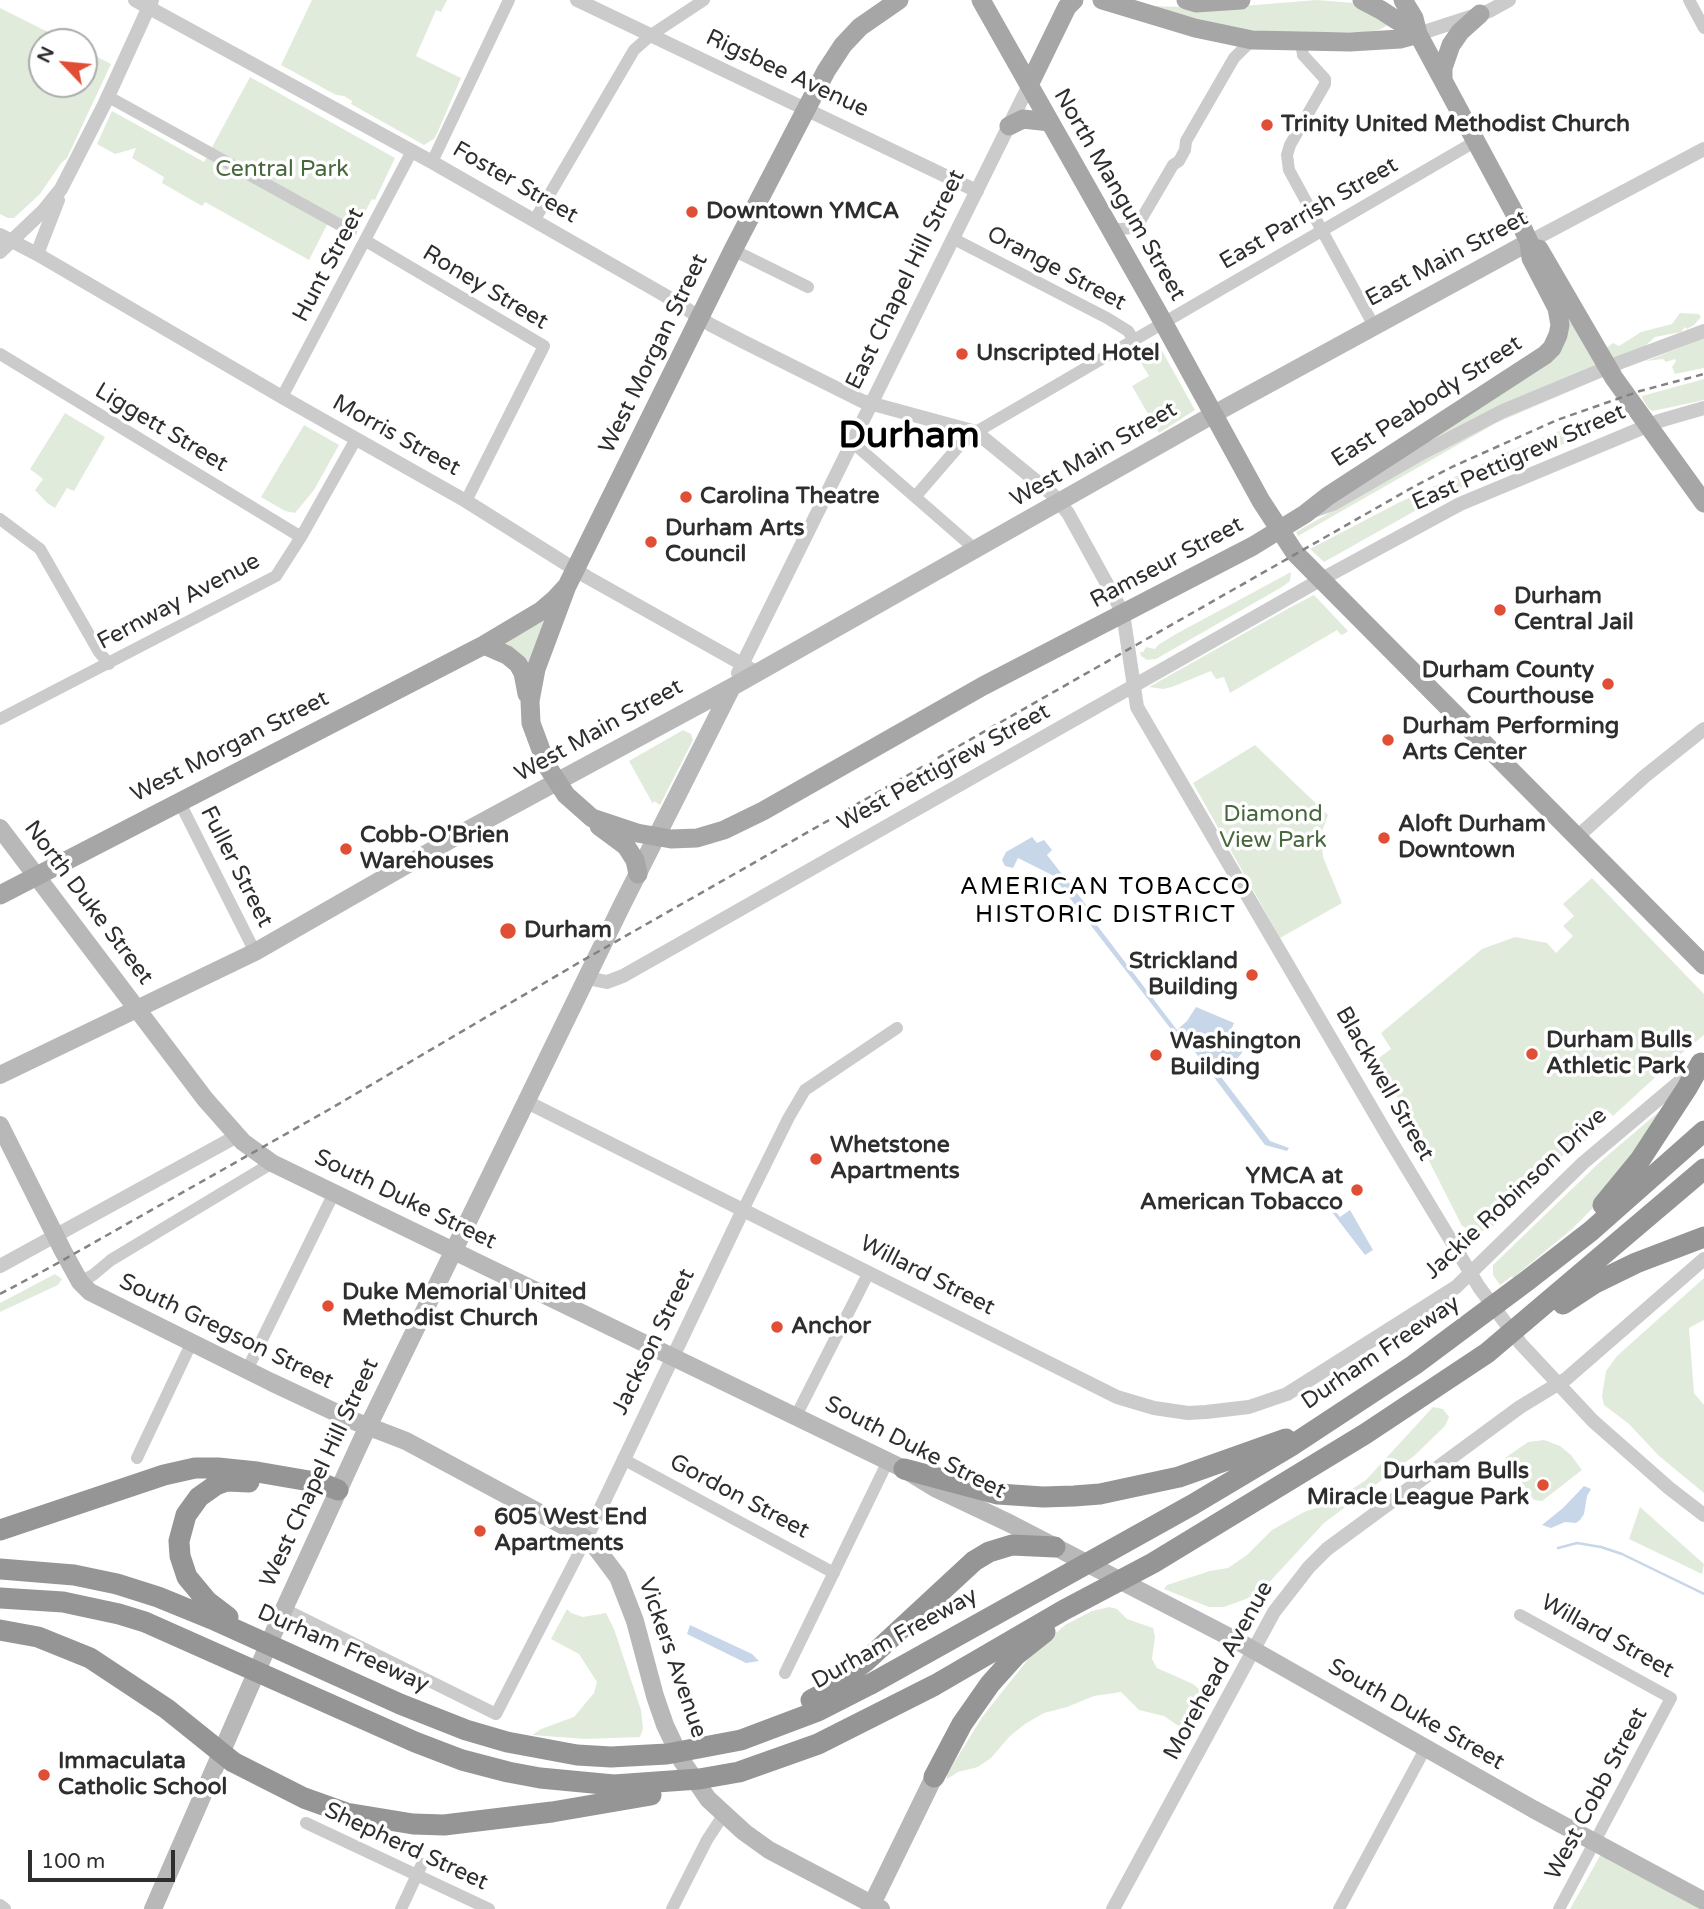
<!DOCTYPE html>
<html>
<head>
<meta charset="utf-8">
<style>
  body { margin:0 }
  #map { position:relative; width:1704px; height:1909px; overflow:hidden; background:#fff; font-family:"Varela Round",sans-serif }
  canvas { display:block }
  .north { position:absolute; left:28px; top:28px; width:70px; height:70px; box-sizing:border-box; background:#fff; border:2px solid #ababab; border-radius:50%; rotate:296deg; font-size:19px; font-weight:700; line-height:28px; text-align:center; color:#2e2e2e }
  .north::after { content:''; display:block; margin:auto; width:24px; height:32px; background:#e04e35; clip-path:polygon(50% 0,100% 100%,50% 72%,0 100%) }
  .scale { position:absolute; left:28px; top:1850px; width:147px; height:32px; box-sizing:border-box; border:4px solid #2e2e2e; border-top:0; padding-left:9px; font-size:21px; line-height:24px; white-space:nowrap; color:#2e2e2e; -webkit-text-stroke:5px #fff; paint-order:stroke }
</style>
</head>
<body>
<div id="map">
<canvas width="1704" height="1909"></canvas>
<div class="north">N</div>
<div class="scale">100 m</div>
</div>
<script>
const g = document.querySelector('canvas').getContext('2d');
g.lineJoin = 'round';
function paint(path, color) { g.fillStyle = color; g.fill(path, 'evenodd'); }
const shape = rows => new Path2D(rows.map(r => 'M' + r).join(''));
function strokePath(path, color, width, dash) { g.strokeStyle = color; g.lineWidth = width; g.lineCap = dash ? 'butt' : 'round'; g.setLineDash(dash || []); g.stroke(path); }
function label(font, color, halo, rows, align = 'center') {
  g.font = font + ' "Varela Round",sans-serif'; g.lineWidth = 7; g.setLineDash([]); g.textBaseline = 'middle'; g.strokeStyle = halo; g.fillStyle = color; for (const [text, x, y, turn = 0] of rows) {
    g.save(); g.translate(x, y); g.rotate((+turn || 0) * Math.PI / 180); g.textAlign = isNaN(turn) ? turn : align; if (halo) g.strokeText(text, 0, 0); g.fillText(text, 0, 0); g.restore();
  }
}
paint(shape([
  [312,0,447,0,441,12,436,10,416,56,461,78,435,138,424,145,351,104,352,101,344,96,336,95,281,65],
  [1317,0,1354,3,1388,25,1379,30,1365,32,1252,33,1150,6,1218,8],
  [0,8,68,42,42,42,42,84,84,84,84,50,111,64,67,158,62,162,40,194,14,218,8,218,0,214],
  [250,77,395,158,375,200,372,199,353,234,329,221,309,260,205,202,202,206,162,183,164,177,132,158,136,148,115,154,97,144,112,111,204,162],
  [1563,309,1596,365,1422,446,1543,364],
  [1680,313,1699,314,1701,317,1694,325,1687,329,1685,327,1681,332,1655,337,1645,346,1611,359,1605,349,1613,343,1619,346,1641,332,1672,324],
  [1704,338,1704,368,1675,374,1672,367,1676,361,1675,359,1666,362,1663,359,1646,361],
  [1156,340,1195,410,1159,433,1132,386,1149,376,1135,353],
  [1704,379,1704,400,1653,411,1649,409,1643,400,1642,396],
  [1596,380,1496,423,1298,536,1296,532,1462,438,1509,415],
  [1618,407,1622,417,1618,423,1494,471,1413,512,1324,562,1310,549,1398,503,1510,451],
  [65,413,105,437,74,491,67,488,55,508,47,503,35,490,43,479,30,469],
  [304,425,339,445,314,490,295,513,285,511,261,497],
  [1291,572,1290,581,1282,587,1156,659,1147,660,1141,656,1140,652,1143,652,1146,647,1155,649,1158,645,1176,634],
  [1314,595,1348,631,1344,634,1341,635,1337,630,1230,693,1224,677,1216,679,1211,671,1172,687,1163,689,1149,687,1291,607],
  [542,621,544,621,530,669,498,643],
  [683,730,691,734,693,740,660,805,654,801,653,804,629,761],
  [1255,745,1328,815,1321,834,1323,857,1342,903,1280,938,1193,783],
  [1592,878,1704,994,1704,1035,1669,1064,1663,1059,1656,1066,1661,1072,1613,1116,1606,1109,1598,1117,1604,1124,1576,1149,1573,1146,1545,1172,1547,1175,1489,1230,1475,1232,1462,1226,1425,1153,1427,1150,1376,1060,1391,1049,1381,1033,1482,949,1515,937,1547,943,1556,953,1573,936,1563,926,1574,916,1563,904],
  [1668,1104,1607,1194,1572,1229,1513,1278,1512,1276,1500,1285,1493,1275,1493,1265,1601,1161],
  [55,1274,62,1279,58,1285,0,1312,0,1303],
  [1704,1278,1704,1320,1689,1328,1694,1393,1704,1405,1704,1493,1659,1456,1629,1424,1604,1405,1602,1396,1606,1371,1617,1356],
  [1433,1407,1443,1409,1449,1417,1445,1426,1414,1456,1324,1523,1263,1589,1246,1599,1224,1607,1209,1607,1164,1589,1167,1585,1210,1571,1228,1568,1247,1555,1272,1530,1304,1512,1330,1503,1366,1480],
  [1544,1440,1560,1446,1571,1455,1582,1470,1542,1501,1534,1500,1505,1458,1528,1442],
  [1640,1507,1704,1564,1702,1574,1629,1539],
  [1109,1607,1117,1609,1127,1619,1153,1628,1155,1637,1152,1659,1157,1668,1193,1684,1205,1694,1192,1728,1186,1731,1164,1716,1139,1710,1121,1692,1094,1696,1067,1707,1044,1713,1025,1724,1010,1736,991,1758,978,1767,958,1772,947,1779,947,1774,983,1716,1033,1653,1065,1625,1092,1611],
  [567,1609,571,1613,583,1617,606,1613,614,1629,641,1710,643,1729,640,1737,585,1739,532,1735,541,1729,574,1717,594,1693,597,1682,579,1654,551,1639],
  [1601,1854,1704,1909,1570,1909]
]), '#e1ebdc');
paint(shape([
  [1032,837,1037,843,1044,840,1052,850,1047,855,1080,897,1086,905,1083,907,1177,1030,1187,1021,1196,1007,1234,1023,1231,1030,1240,1038,1242,1053,1234,1062,1227,1065,1217,1064,1215,1069,1270,1141,1289,1148,1287,1151,1265,1145,1192,1048,1184,1046,1052,875,1018,858,1013,868,1005,866,1002,860,1006,852],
  [1328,1202,1340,1217,1350,1210,1373,1250,1365,1255,1325,1203],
  [1584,1486,1591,1489,1587,1496,1584,1514,1580,1520,1576,1523,1565,1522,1551,1528,1542,1525,1563,1508],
  [690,1625,752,1654,759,1661,746,1663,687,1634]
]), '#c8d6ea');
strokePath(shape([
  [1558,1548,1577,1543,1601,1547,1622,1554,1704,1594]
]), '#c8d6ea', 2.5);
strokePath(shape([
  [1689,0,1704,28],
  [1301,42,1303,55,1325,79,1325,84,1290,145,1287,155,1289,170,1374,326],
  [107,96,351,231],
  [432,162,509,0],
  [534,221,634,50,651,35,704,0],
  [1111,230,1131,228,1139,223,1173,165,1179,161,1185,150,1186,141,1234,58,1252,40],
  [954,239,1107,318,1128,331,1134,340],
  [366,241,544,346,466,501],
  [733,250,808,287],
  [0,354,301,537],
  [282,397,412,151],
  [852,442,976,550],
  [915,497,959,446,976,432,1476,141],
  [0,519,40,549,99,652,109,664],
  [0,719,276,576,301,537,356,439],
  [179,801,255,952],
  [743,1210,789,1117,805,1090,897,1028],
  [80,1282,93,1275,111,1260,272,1163],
  [247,1370,334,1193],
  [796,1416,869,1272],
  [137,1458,191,1344],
  [623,1459,834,1573],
  [284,1609,496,1714,586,1539],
  [1520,1615,1671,1698,1559,1909],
  [785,1673,888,1461],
  [306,1823,489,1909],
  [401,1909,422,1864],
  [672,1909,707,1840,724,1814],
  [1339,1909,1425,1749]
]), '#cbcbcb', 12);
strokePath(shape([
  [135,0,432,162,673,300,711,325,744,342,862,401,976,432,1052,494,1068,513,1123,613,1137,707,1389,1138,1479,1287,1521,1344,1593,1421,1669,1488,1704,1515],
  [577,0,977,191],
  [1418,34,1489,11,1509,0],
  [0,235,37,254,282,397,466,501,587,577,758,673],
  [1529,242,1704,149],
  [0,252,44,210,61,189,105,103,152,0],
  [37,254,58,200],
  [1316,510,1333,504,1422,453,1503,411,1621,362,1704,331],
  [738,673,1029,85],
  [1577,837,1645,776,1704,729],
  [587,978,607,982,623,976,1320,580,1460,504,1659,421,1704,408],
  [527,1102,1117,1397,1154,1408,1188,1413,1206,1412,1249,1407,1287,1394,1456,1287,1583,1163,1691,1072],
  [0,1266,237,1136],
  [586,1539,743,1210],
  [0,1906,4,1909],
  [1113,1909,1274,1612,1309,1567,1327,1549,1520,1407,1566,1379,1704,1259]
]), '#cbcbcb', 14);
strokePath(shape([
  [0,828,205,1099,243,1142,272,1163,904,1469,935,1488,1009,1523,1241,1643,1533,1809,1704,1901],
  [0,1075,255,952,464,832,732,687,1223,409,1529,242],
  [0,1125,63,1251,80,1282,90,1292,271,1382,354,1421,406,1441,577,1533,594,1545,618,1577,635,1621,655,1696,665,1725,682,1761,708,1799,744,1832,769,1850,881,1909],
  [872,1904,934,1777],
  [153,1909,284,1609,362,1439,621,907,732,687]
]), '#b8b8b8', 18);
strokePath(shape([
  [981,0,1157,311,1261,501,1295,553,1704,965],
  [1102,0,1195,28,1252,40,1350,42,1400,39,1418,34],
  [1186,0,1196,3,1241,0],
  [1362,0,1381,10,1418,34],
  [1443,79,1443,68,1451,45,1460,32,1480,14],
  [1029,85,1067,7,1074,0],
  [1009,126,1023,119,1050,122],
  [1539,249,1614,378,1704,503],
  [567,586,536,669,530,701,531,723,547,766,566,795,592,818,637,833,671,839,697,838,724,830,763,811,983,686,1253,546,1305,514,1328,496,1545,355,1552,348,1558,335,1560,325,1557,308,1531,258,1529,242,1523,229,1418,34,1414,18,1403,0],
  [484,645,507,655,518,664,523,673,527,694],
  [599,826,626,846,635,860,638,874],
  [0,895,484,645,541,611,555,599,567,586,733,250,826,71,843,45,860,27,899,0]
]), '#a6a6a6', 19);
strokePath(shape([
  [1603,1205,1640,1160,1687,1088,1701,1063],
  [1563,1304,1595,1283,1636,1263,1704,1237],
  [904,1469,998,1494,1043,1497,1074,1496,1100,1494,1179,1477,1286,1439],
  [0,1530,164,1475,195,1468,218,1468,257,1472,321,1483,338,1490],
  [0,1569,74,1575,117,1584,158,1597,212,1619,400,1704,466,1730,507,1742,577,1755,611,1757,667,1754,741,1740,818,1711,869,1685,1192,1505,1291,1446,1414,1365,1528,1280,1591,1231,1704,1131],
  [0,1598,63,1602,119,1614,145,1622,415,1742,462,1760,508,1772,540,1778,614,1785,699,1779,739,1772,818,1744,935,1685,1064,1610,1153,1563,1365,1434,1487,1353,1704,1169],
  [228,1617,207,1601,187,1577,180,1556,179,1541,186,1515,199,1497,216,1485,227,1481,249,1482],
  [0,1630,38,1637,90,1658,167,1709,233,1762,304,1798,346,1813,413,1824,444,1825,552,1812,651,1795],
  [811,1700,826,1692,866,1661,974,1561,989,1552,1012,1545,1055,1547],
  [934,1777,962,1724,990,1684,1016,1655,1045,1632]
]), '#959595', 21);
strokePath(shape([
  [0,1294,49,1268,330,1109,580,962,1415,486,1454,466,1557,420,1640,391,1704,374]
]), '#838383', 2.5, [7, 5]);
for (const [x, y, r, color] of [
  [1267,125,7,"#e04e35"],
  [692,212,7,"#e04e35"],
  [962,354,7,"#e04e35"],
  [686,497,7,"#e04e35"],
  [651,542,7,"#e04e35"],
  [1500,610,7,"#e04e35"],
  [1608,684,7,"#e04e35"],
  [1388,740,7,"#e04e35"],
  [1384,838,7,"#e04e35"],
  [346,849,7,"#e04e35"],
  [508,931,9,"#e04e35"],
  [1252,975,7,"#e04e35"],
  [1532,1054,7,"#e04e35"],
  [1156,1055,7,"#e04e35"],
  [816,1159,7,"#e04e35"],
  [1357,1190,7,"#e04e35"],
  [328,1306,7,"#e04e35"],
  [777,1327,7,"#e04e35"],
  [1543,1485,7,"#e04e35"],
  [480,1531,7,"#e04e35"],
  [44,1775,7,"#e04e35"]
]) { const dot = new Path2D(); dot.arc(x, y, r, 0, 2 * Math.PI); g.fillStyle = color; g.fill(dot); strokePath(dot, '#fff', 2.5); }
label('23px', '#2e2e2e', '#fff', [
  ["Rigsbee Avenue",787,74,25],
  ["Foster Street",515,183,30],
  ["North Mangum Street",1119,195,60],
  ["East Parrish Street",1309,214,-30],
  ["East Main Street",1447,259,-28],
  ["Hunt Street",329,265,-62],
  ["Orange Street",1056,269,28],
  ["East Chapel Hill Street",906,280,-64],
  ["Roney Street",485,288,31],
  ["West Morgan Street",654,354,-64],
  ["East Peabody Street",1427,402,-33],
  ["Liggett Street",161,428,31],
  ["Morris Street",396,436,29],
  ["West Main Street",1094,455,-30],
  ["East Pettigrew Street",1519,458,-24],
  ["Ramseur Street",1167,563,-28],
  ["Fernway Avenue",179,602,-28],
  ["West Main Street",599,731,-29],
  ["West Morgan Street",230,747,-27],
  ["West Pettigrew Street",944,768,-29],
  ["Fuller Street",236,867,63],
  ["North Duke Street",88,903,53],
  ["Blackwell Street",1384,1084,60],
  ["Jackie Robinson Drive",1516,1194,-43],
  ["South Duke Street",405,1200,26],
  ["Willard Street",927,1276,27],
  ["South Gregson Street",226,1332,26],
  ["Jackson Street",654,1342,-64],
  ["Durham Freeway",1381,1353,-34],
  ["South Duke Street",915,1448,27],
  ["West Chapel Hill Street",320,1473,-65],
  ["Gordon Street",739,1497,28],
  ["Willard Street",1607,1637,29],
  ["Durham Freeway",895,1639,-29],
  ["Durham Freeway",343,1649,24],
  ["Vickers Avenue",672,1658,71],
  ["Morehead Avenue",1219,1671,-61],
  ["South Duke Street",1416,1715,30],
  ["West Cobb Street",1597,1794,-62],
  ["Shepherd Street",406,1847,25]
]);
label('bold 23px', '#2e2e2e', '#fff', [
  ["Trinity United Methodist Church",1281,125],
  ["Downtown YMCA",706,212],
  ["Unscripted Hotel",976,354],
  ["Carolina Theatre",700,497],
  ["Durham Arts",665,529],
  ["Council",665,555],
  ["Durham",1514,597],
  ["Central Jail",1514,623],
  ["Durham County",1594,671,"right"],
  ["Courthouse",1594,697,"right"],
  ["Durham Performing",1402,727],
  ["Arts Center",1402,753],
  ["Aloft Durham",1398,825],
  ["Downtown",1398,851],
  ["Cobb-O'Brien",360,836],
  ["Warehouses",360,862],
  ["Durham",524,931],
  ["Strickland",1238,962,"right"],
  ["Building",1238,988,"right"],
  ["Durham Bulls",1546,1041],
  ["Athletic Park",1546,1067],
  ["Washington",1170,1042],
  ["Building",1170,1068],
  ["Whetstone",830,1146],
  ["Apartments",830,1172],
  ["YMCA at",1343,1177,"right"],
  ["American Tobacco",1343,1203,"right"],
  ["Duke Memorial United",342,1293],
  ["Methodist Church",342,1319],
  ["Anchor",791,1327],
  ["Durham Bulls",1529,1472,"right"],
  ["Miracle League Park",1529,1498,"right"],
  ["605 West End",494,1518],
  ["Apartments",494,1544],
  ["Immaculata",58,1762],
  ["Catholic School",58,1788]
], 'left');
label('23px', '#47683d', '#fff', [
  ["Central Park",282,170],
  ["Diamond",1273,815],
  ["View Park",1273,841]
]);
g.letterSpacing = '2px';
label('24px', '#000', '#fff', [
  ["AMERICAN TOBACCO",1106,888],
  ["HISTORIC DISTRICT",1106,916]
]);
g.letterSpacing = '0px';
label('bold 37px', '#000', '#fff', [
  ["Durham",909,437]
]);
</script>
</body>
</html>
